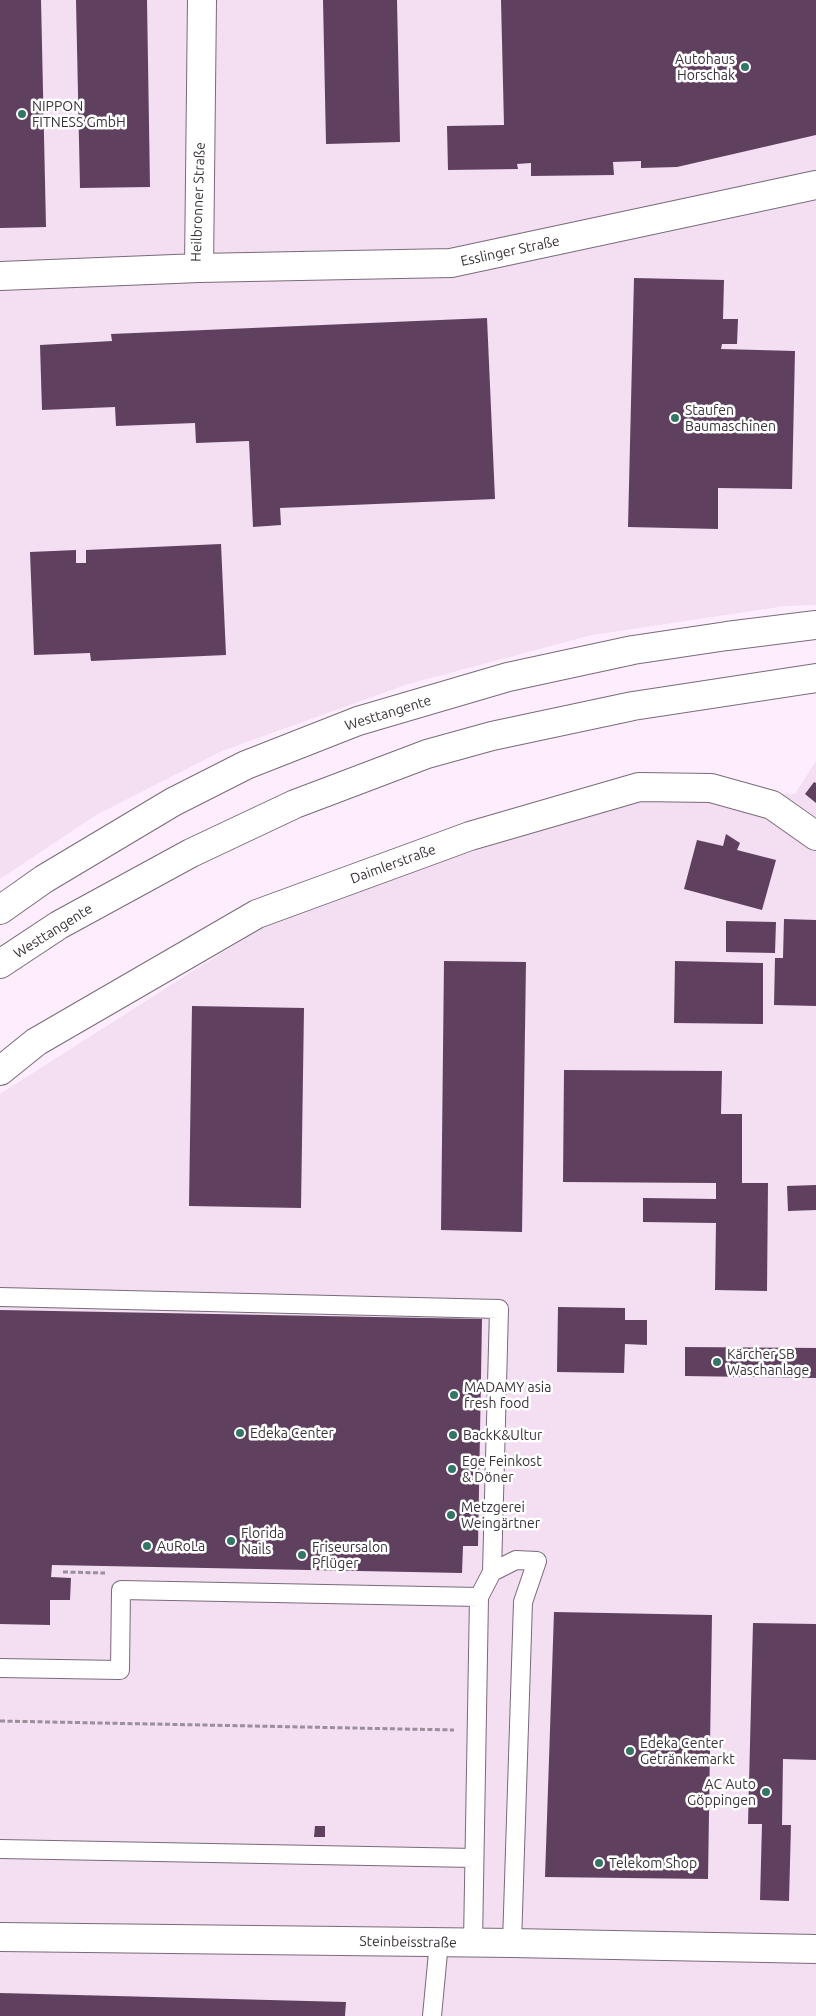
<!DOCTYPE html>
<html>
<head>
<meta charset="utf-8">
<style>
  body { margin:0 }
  canvas { display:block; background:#fdedfd }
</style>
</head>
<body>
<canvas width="816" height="2016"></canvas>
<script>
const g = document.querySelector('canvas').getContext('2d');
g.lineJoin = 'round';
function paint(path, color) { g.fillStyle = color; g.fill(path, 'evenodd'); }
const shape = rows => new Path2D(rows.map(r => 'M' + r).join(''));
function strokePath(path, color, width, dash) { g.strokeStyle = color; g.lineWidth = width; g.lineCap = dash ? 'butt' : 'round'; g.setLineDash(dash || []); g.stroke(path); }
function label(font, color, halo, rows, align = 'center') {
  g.font = font + ' Ubuntu,sans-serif'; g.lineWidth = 5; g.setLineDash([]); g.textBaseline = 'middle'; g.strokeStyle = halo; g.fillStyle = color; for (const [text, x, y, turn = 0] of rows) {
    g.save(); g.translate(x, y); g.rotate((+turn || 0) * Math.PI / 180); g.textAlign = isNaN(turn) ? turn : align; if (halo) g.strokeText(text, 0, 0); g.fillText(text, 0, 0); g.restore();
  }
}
paint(shape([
  [0,0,816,0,816,605,785,606,592,635,408,684,222,751,96,815,0,879],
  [816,761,816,1946,451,1939,0,1922,0,1094,193,971,293,909,643,797,795,794],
  [0,1941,816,1951,816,2016,0,2016]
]), '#f3def2');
paint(shape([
  [0,0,41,0,46,227,0,228],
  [76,0,147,0,150,187,80,188],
  [323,0,397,0,400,142,326,144],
  [501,0,816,0,816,135,677,167,641,168,641,161,613,162,614,175,531,176,531,163,517,164,518,169,448,170,447,126,504,125],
  [634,278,724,280,723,319,738,319,737,344,722,344,721,349,795,351,792,489,718,488,718,529,628,527],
  [487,318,495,499,280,508,281,525,253,527,249,441,196,443,195,423,116,426,115,407,42,410,40,345,112,341,111,334],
  [221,544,226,655,91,661,90,653,34,655,30,552,76,550,76,563,86,563,86,550],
  [814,782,816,783,816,803,805,794],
  [726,834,740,843,737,850,776,860,762,910,684,889,697,840,723,846],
  [784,919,816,920,816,1006,774,1005,775,958,783,958],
  [726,921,776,922,775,953,726,952],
  [444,961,526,962,522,1232,441,1230],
  [675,961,763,963,763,1024,674,1023],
  [192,1006,304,1008,301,1208,189,1206],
  [564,1070,722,1071,721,1114,742,1114,742,1183,768,1183,767,1291,715,1290,716,1223,643,1222,643,1198,716,1199,716,1183,563,1182],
  [816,1185,816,1210,788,1211,787,1186],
  [558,1307,625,1308,625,1320,647,1320,647,1345,625,1344,624,1373,557,1372],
  [0,1310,482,1319,478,1546,463,1546,462,1573,52,1565,51,1577,71,1578,70,1600,50,1600,50,1625,0,1624],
  [685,1347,816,1348,816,1378,685,1376],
  [554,1612,712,1615,708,1879,545,1877],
  [753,1623,816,1624,816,1760,783,1759,782,1825,791,1825,789,1901,760,1900,762,1824,748,1824],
  [315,1826,325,1826,325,1837,314,1837],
  [0,1993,346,2002,345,2016,0,2016]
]), '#5f415f');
const service = shape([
  [0,1297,499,1309,492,1572],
  [479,1597,492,1572,516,1560,537,1561,523,1602,512,1943],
  [0,1668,120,1670,121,1590,479,1597,473,1942],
  [0,1849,474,1858],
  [432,2016,439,1942]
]);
const minor = shape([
  [199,268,202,0],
  [0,276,199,268,451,263,816,185],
  [0,1071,36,1042,257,914,470,836,639,787,711,788,772,805,816,836],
  [0,1937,512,1943,816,1949]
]);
const secondary = shape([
  [0,910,44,879,173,802,246,765,358,721,508,677,633,650,727,636,816,625],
  [0,964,59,925,191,853,295,804,427,754,492,736,633,706,816,678]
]);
strokePath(service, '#796b79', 20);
strokePath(minor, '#796b79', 30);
strokePath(secondary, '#796b79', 30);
strokePath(shape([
  [63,1572,105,1573],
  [0,1721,454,1730]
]), '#9a8f9a', 3, [5, 2.5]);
strokePath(service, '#fff', 18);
strokePath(minor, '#fff', 28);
strokePath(secondary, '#fff', 28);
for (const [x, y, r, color] of [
  [745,67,5,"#337566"],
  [22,114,5,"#337566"],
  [675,418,5,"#337566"],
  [717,1362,5,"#337566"],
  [454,1395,5,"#337566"],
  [240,1433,5,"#337566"],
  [453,1435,5,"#337566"],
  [452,1469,5,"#337566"],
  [451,1515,5,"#337566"],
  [231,1541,5,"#337566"],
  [147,1546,5,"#337566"],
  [302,1555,5,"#337566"],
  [630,1751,5,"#337566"],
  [766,1792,5,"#337566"],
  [599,1863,5,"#337566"]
]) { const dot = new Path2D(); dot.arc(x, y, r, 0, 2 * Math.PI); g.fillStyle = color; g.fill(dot); strokePath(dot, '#fff', 2); }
label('14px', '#393339', '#fff', [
  ["Autohaus",735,59,"right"],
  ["Horschak",735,75,"right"],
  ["NIPPON",32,106],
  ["FITNESS GmbH",32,122],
  ["Staufen",685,410],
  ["Baumaschinen",685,426],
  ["Kärcher SB",727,1354],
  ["Waschanlage",727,1370],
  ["MADAMY asia",464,1387],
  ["fresh food",464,1403],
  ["Edeka Center",250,1433],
  ["BackK&Ultur",463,1435],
  ["Ege Feinkost",462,1461],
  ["& Döner",462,1477],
  ["Metzgerei",461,1507],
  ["Weingärtner",461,1523],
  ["Florida",241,1533],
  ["Nails",241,1549],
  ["AuRoLa",157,1546],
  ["Friseursalon",312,1547],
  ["Pflüger",312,1563],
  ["Edeka Center",640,1743],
  ["Getränkemarkt",640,1759],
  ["AC Auto",756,1784,"right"],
  ["Göppingen",756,1800,"right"],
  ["Telekom Shop",609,1863]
], 'left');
label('14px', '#393339', '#fff', [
  ["Heilbronner Straße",198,202,-88],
  ["Esslinger Straße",510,251,-12],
  ["Westtangente",388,713,-17],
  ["Daimlerstraße",393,864,-20],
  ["Westtangente",53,931,-32],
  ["Steinbeisstraße",408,1942,1]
]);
</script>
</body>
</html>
